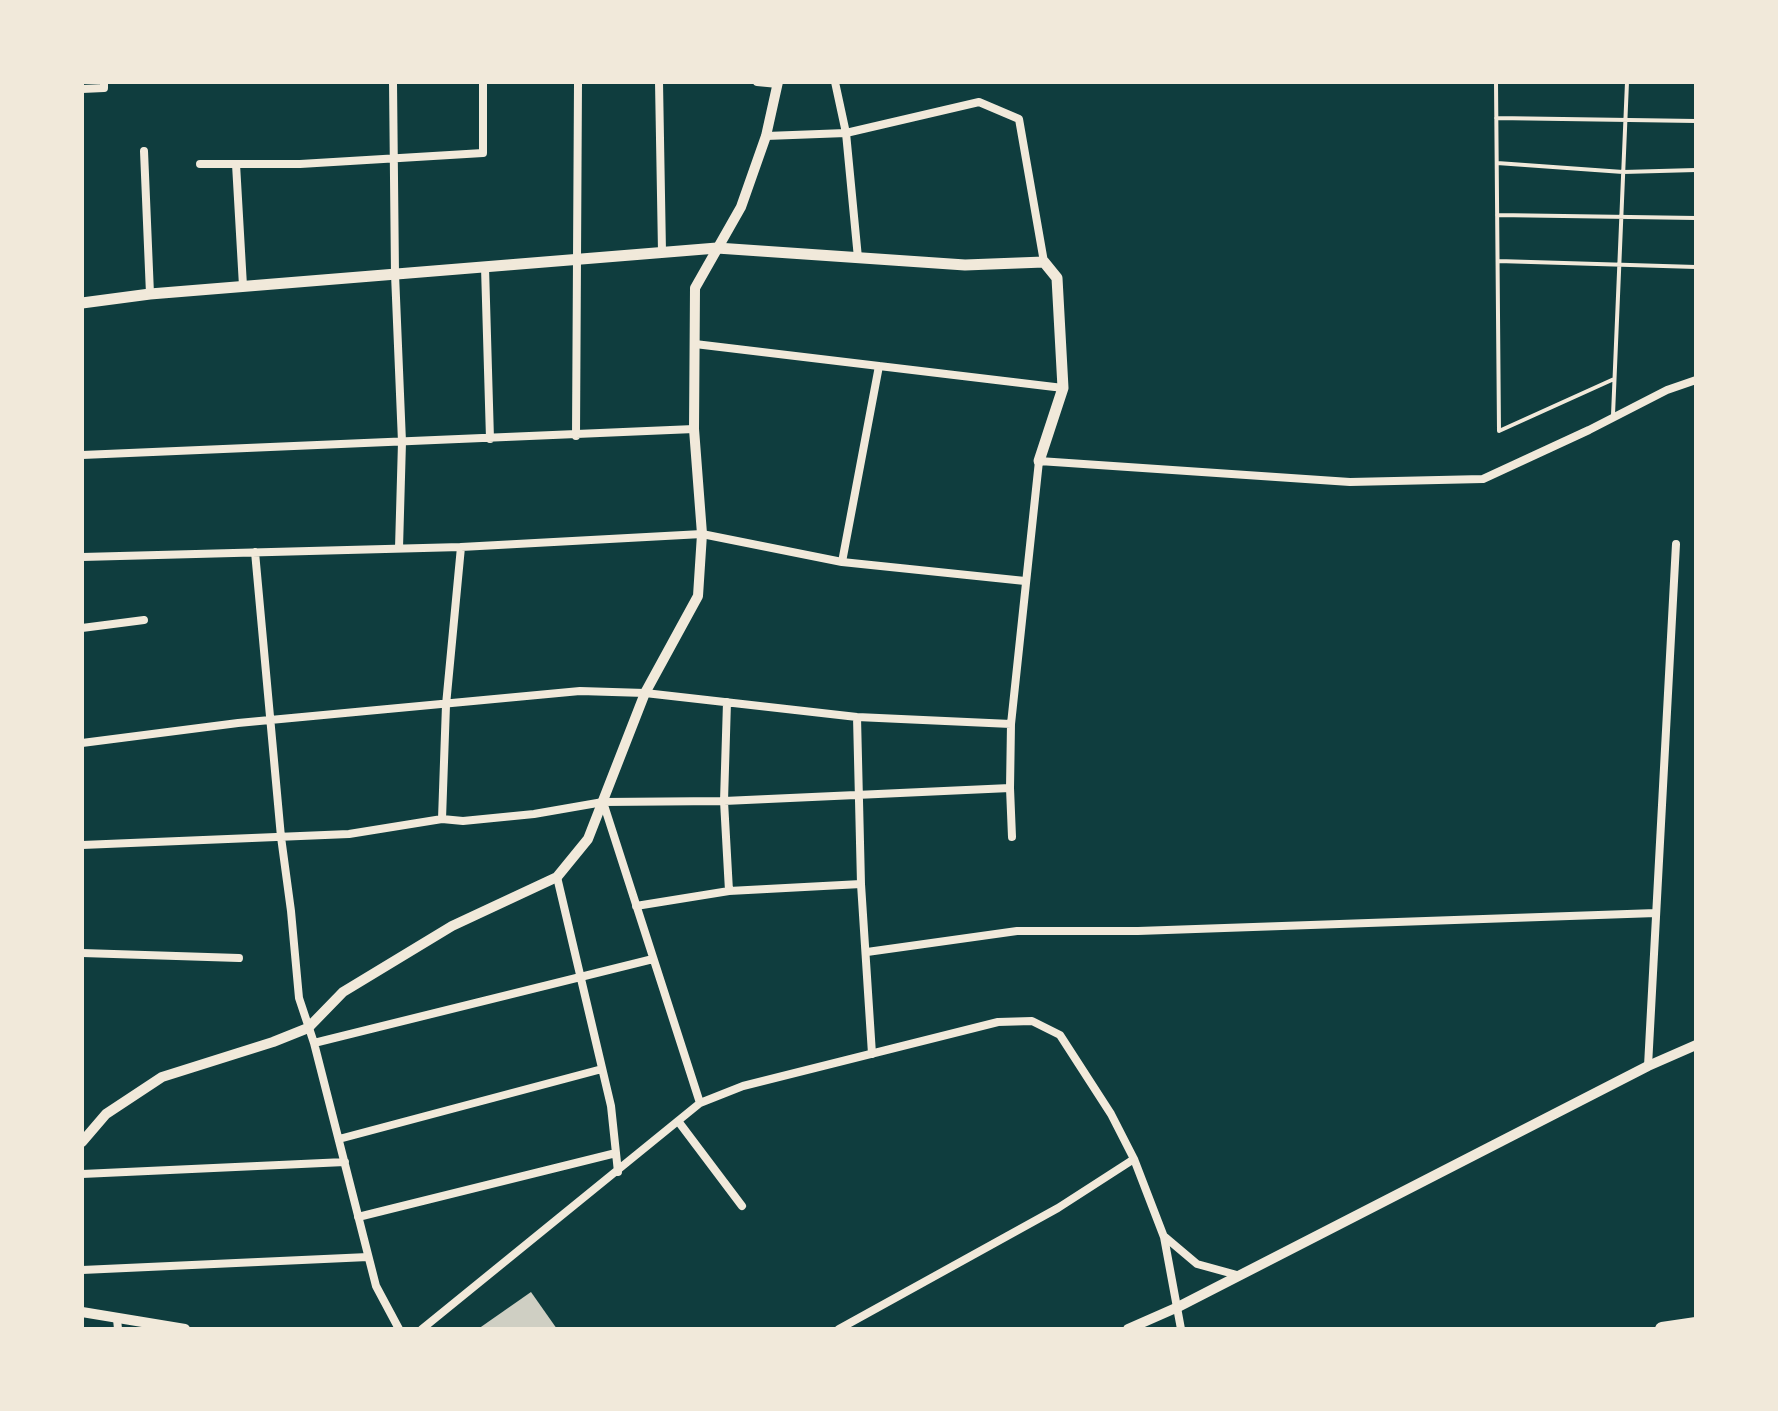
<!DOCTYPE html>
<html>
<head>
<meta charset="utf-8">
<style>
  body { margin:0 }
  #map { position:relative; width:1778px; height:1411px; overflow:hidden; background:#0f3d3e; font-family:"Noto Sans",sans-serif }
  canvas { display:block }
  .frame { position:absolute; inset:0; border:84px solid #f1e9da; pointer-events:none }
</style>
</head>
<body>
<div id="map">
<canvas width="1778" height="1411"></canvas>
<div class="frame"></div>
</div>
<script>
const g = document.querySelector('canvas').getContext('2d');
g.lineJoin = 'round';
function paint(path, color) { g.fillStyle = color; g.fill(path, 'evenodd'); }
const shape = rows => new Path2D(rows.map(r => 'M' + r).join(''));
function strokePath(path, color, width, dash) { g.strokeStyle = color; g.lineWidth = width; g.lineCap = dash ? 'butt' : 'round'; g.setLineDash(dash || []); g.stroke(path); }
paint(shape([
  [531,1292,557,1329,478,1329]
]), '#cfcfc3');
strokePath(shape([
  [1496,82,1499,431,1614,379],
  [1496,118,1696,121],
  [1497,163,1623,172,1696,170],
  [1497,215,1696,218],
  [1498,261,1696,267],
  [1613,415,1627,82]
]), '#f1e9da', 4);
strokePath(shape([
  [393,82,395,274,402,442,399,548],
  [659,82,662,252],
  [757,82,778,84],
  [835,82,846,133,858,258],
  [82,89,104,88,104,82],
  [766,136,846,133,979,102,1019,119,1044,262],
  [144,151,150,294],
  [200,164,300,164,483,153,483,82],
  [236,164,243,286],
  [485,267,490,439],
  [695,344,1063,388],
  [576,436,578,82],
  [82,455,694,429],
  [255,552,281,837,291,911,299,998,314,1043,376,1286,399,1329],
  [82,557,461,547,702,534,842,562,1025,581],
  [842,562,879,366],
  [82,628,144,620],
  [727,702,724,801,729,891],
  [857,717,861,884,872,1054],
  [82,743,238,723,580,691,645,693,857,717,1011,724],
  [603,802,724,801,1010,788],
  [442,819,446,705,461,547],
  [1012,837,1010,788,1011,724,1039,461,1350,482,1483,479,1589,430,1667,390,1696,380],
  [82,845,349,834,442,819,463,821,534,814,603,802,700,1103],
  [557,877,611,1106,618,1172],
  [636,906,729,891,861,884],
  [867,952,1017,931,1138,931,1656,913],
  [82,953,239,958],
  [314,1043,653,959],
  [1648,1066,1676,544],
  [678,1121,742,1206],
  [339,1139,602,1069],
  [82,1174,345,1162],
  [358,1217,616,1153],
  [1165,1237,1197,1264,1237,1275],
  [82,1270,368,1257],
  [117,1319,118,1329],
  [422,1329,700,1103,743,1086,998,1022,1032,1021,1060,1035,1111,1114,1134,1159,1164,1237,1181,1329],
  [839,1329,1058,1208,1134,1159]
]), '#f1e9da', 8);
strokePath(shape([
  [82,1142,106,1114,162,1077,273,1042,308,1028,343,992,452,926,557,877,588,839,645,693,698,596,702,534,694,429,695,288,741,207,766,136,778,82],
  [82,1312,185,1329],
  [1128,1329,1178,1307,1648,1066,1696,1045]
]), '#f1e9da', 10);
strokePath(shape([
  [82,303,150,294,717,248,965,265,1044,262,1057,278,1063,388,1039,461]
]), '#f1e9da', 11);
strokePath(shape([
  [1662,1329,1696,1324]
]), '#f1e9da', 14);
</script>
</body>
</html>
